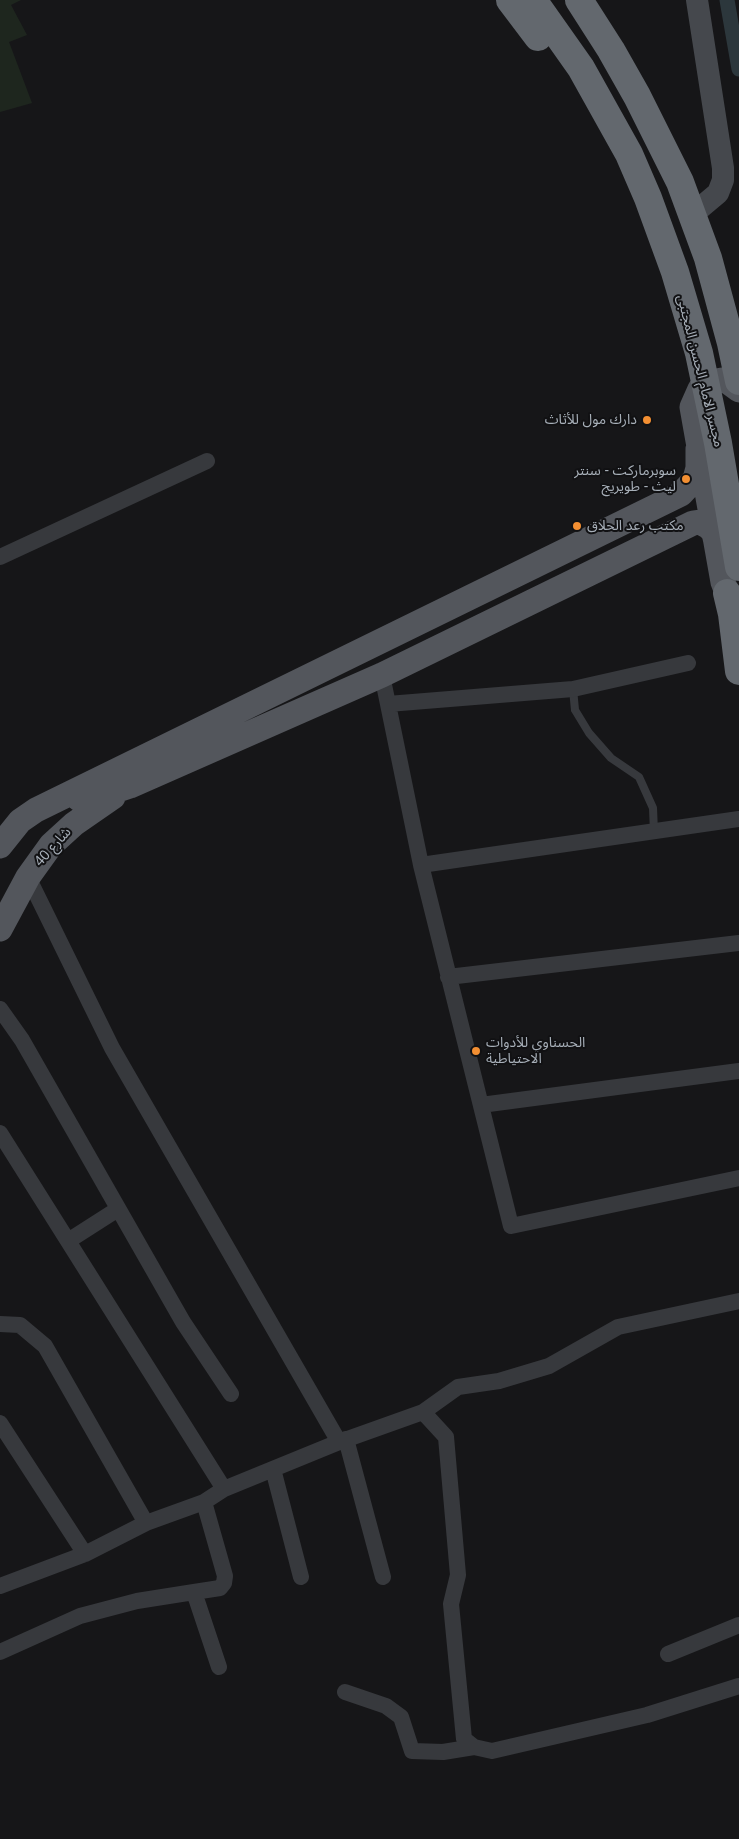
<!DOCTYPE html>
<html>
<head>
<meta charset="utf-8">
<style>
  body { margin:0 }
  canvas { display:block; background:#161618 }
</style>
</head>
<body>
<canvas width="739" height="1839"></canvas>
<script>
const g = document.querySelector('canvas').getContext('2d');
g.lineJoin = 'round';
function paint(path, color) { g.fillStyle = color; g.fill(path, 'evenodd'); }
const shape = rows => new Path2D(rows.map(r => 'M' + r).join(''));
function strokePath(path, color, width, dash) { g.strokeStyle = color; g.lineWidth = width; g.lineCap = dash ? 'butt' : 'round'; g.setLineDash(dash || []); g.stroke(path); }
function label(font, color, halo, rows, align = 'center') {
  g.font = font + ' "Noto Sans","Noto Sans Arabic",sans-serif'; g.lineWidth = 4; g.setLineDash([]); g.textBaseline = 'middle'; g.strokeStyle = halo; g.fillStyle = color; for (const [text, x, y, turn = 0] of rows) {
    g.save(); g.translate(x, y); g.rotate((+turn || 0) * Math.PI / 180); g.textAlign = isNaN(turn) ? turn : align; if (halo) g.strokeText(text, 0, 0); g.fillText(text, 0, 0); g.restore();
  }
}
paint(shape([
  [0,0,21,0,11,5,27,35,9,42,32,103,0,112]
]), '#1e261e');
strokePath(shape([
  [727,0,739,69]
]), '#2c373c', 15);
strokePath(shape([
  [573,689,575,710,589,733,611,758,639,777,653,808,654,832]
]), '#37393d', 8);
strokePath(shape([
  [0,557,207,461],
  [382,675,421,865,511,1226,739,1178],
  [388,704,573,689,688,663],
  [421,865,739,819],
  [28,877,112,1048,339,1442],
  [448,977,739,943],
  [0,1009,22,1040,183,1322,231,1394],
  [481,1105,739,1071],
  [0,1133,224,1489],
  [68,1241,118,1209],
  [0,1324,20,1325,45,1346,146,1523],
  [423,1412,446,1437,458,1575,451,1604,464,1739,474,1747,492,1751,647,1715,739,1686],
  [0,1423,85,1554],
  [346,1439,383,1577],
  [273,1469,301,1577],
  [0,1586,85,1554,146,1523,204,1502,224,1489,339,1442,423,1412,458,1387,499,1381,549,1366,618,1327,739,1301],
  [194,1592,220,1588,224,1583,225,1576,204,1502],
  [0,1652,80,1616,137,1601,194,1592,219,1667],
  [668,1654,739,1625],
  [345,1692,386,1706,401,1717,412,1751,443,1752,474,1747]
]), '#37393d', 16);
strokePath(shape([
  [693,214,718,193,723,180,723,168,697,0]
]), '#45484d', 22);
strokePath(shape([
  [739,390,728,382,722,380,710,382,700,389,692,407,723,582,728,595,739,603],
  [79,799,106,794,130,786,382,675,693,523,700,522,709,527,714,533,716,542],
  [0,846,20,821,36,810,681,494,695,479,698,468,698,449],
  [0,929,28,877,51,845,74,824,113,797]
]), '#53565c', 25);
strokePath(shape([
  [510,0,538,37],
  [533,0,581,68,629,154,648,198,675,272,699,353,718,443,739,567],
  [579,0,611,50,637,96,680,182,708,258,731,343,739,381],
  [727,593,732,614,739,671]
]), '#63686e', 28);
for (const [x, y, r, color] of [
  [647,420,5,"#f38f32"],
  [686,479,5,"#f38f32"],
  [577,526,5,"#f38f32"],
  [476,1051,5,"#f38f32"]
]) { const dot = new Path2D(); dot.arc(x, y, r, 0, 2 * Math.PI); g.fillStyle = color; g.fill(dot); strokePath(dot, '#111113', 2); }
label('14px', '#a7afb8', '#111113', [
  ["مجسر الامام الحسن المجتبى",700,371,76],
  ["شارع 40",53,847,-48]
]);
label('14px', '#a7afb8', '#111113', [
  ["دارك مول للأثاث",637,420],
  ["سوبرماركت - سنتر",676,471],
  ["ليث - طويريج",676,487],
  ["مكتب رعد الحلاق",587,526,"left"],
  ["الحسناوي للأدوات",486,1043,"left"],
  ["الاحتياطية",486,1059,"left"]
], 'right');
</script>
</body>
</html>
